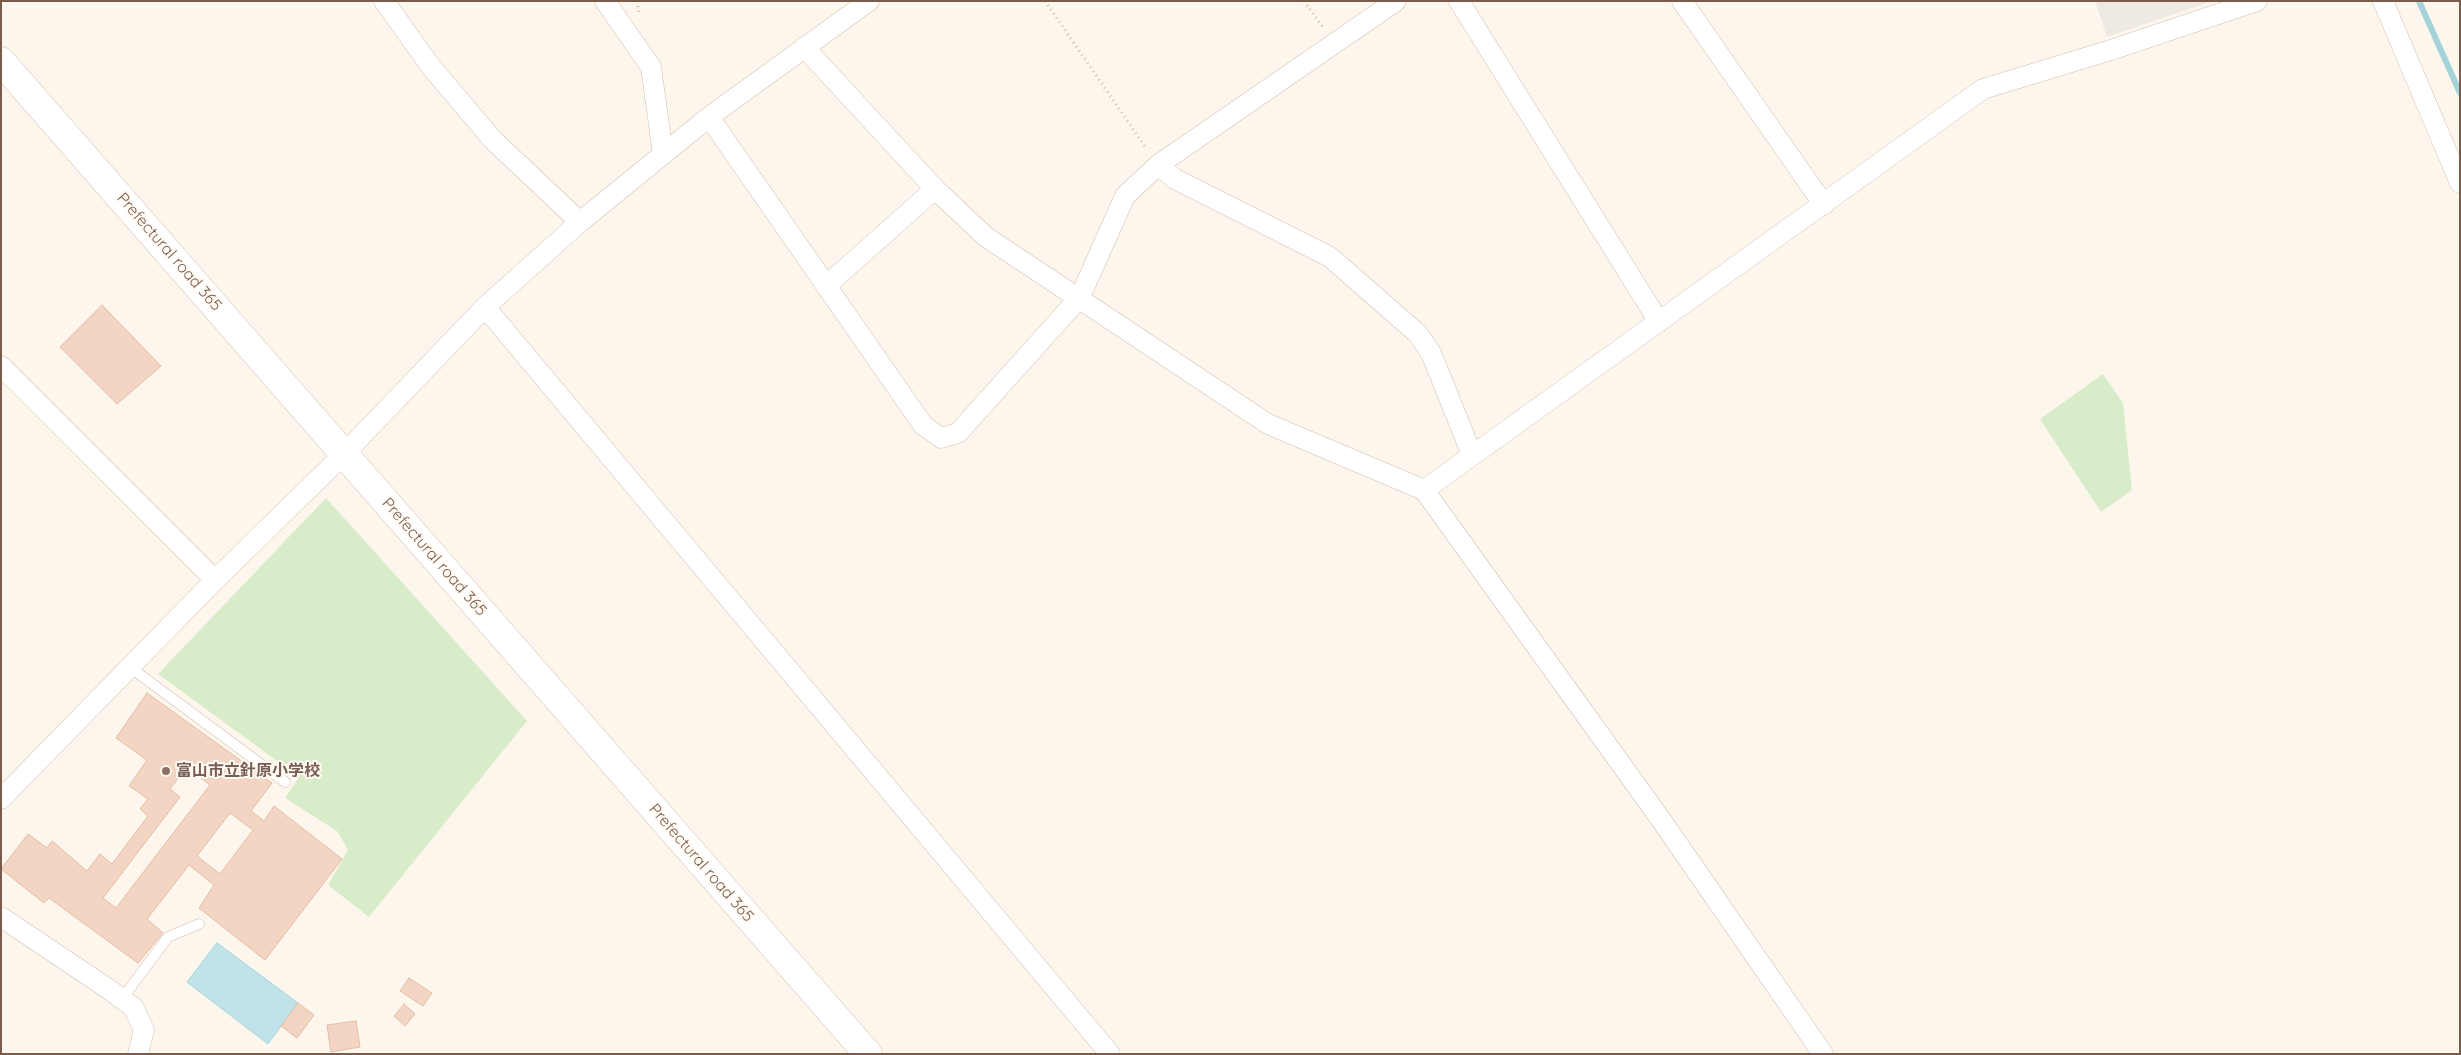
<!DOCTYPE html>
<html>
<head>
<meta charset="utf-8">
<style>
  body { margin:0 }
  #map { position:relative; width:2461px; height:1055px; overflow:hidden; background:#fdf6ec; font-family:Quicksand,sans-serif }
  canvas { display:block }
  .frame { position:absolute; inset:0; border:2px solid #7a5c4d; pointer-events:none }
</style>
</head>
<body>
<div id="map">
<canvas width="2461" height="1055"></canvas>
<div class="frame"></div>
</div>
<script>
const g = document.querySelector('canvas').getContext('2d');
g.lineJoin = 'round';
function paint(path, color) { g.fillStyle = color; g.fill(path, 'evenodd'); }
const shape = rows => new Path2D(rows.map(r => 'M' + r).join(''));
function strokePath(path, color, width, dash) { g.strokeStyle = color; g.lineWidth = width; g.lineCap = dash ? 'butt' : 'round'; g.setLineDash(dash || []); g.stroke(path); }
function label(font, color, halo, rows, align = 'center') {
  g.font = font + ' Quicksand,"Noto Sans JP",sans-serif'; g.lineWidth = 4; g.setLineDash([]); g.textBaseline = 'middle'; g.strokeStyle = halo; g.fillStyle = color; for (const [text, x, y, turn = 0] of rows) {
    g.save(); g.translate(x, y); g.rotate((+turn || 0) * Math.PI / 180); g.textAlign = isNaN(turn) ? turn : align; if (halo) g.strokeText(text, 0, 0); g.fillText(text, 0, 0); g.restore();
  }
}
paint(shape([
  [2095,1,2213,1,2107,37]
]), '#efe9e4');
paint(shape([
  [2103,374,2123,403,2132,490,2101,512,2040,419],
  [326,498,527,721,369,917,328,885,348,850,337,831,285,798,299,777,158,674]
]), '#d8ecc9');
const water = shape([
  [217,943,298,1003,268,1044,187,982,217,943]
]);
paint(water, '#bfe3e8');
strokePath(water, '#a5d3da', 1);
strokePath(shape([
  [2419,1,2460,93]
]), '#a5d3da', 6);
const building = shape([
  [102,305,161,366,117,404,60,347,102,305],
  [147,693,272,783,251,811,264,821,274,806,342,859,265,960,199,908,214,885,189,865,147,919,163,933,138,963,49,898,44,903,1,869,28,834,47,848,52,841,87,871,100,854,112,864,148,816,140,809,148,799,129,786,147,760,116,738,147,693],
  [187,767,210,785,116,908,103,898,180,797,170,789,187,767],
  [230,813,253,830,220,874,197,856,230,813],
  [409,978,432,993,423,1006,400,991,409,978],
  [298,1003,314,1015,297,1038,281,1026,298,1003],
  [404,1004,415,1014,405,1026,394,1016,404,1004],
  [356,1021,360,1047,331,1052,327,1025,356,1021]
]);
paint(building, '#f3d5c3');
strokePath(building, '#e6bba3', 1);
const service = shape([
  [131,668,285,782],
  [122,999,168,937,199,924]
]);
const minor = shape([
  [384,1,432,68,493,140,580,222],
  [605,1,651,67,663,154],
  [1459,1,1659,322],
  [1682,1,1824,205],
  [2383,1,2460,183],
  [804,47,935,189,986,237,1268,424,1424,490,1664,824,1823,1054],
  [709,117,923,425,941,438,958,433,1080,297,1125,196,1158,165,1396,1],
  [1158,165,1175,179,1330,257,1418,334,1431,353,1472,455],
  [826,286,935,189],
  [485,307,1110,1054],
  [1,366,215,580],
  [1424,490,1983,89,2111,50,2257,1],
  [1,799,215,580,344,454,485,307,580,222,709,117,869,1],
  [1,917,110,990,134,1008,144,1030,138,1054]
]);
const secondary = shape([
  [1,61,868,1054]
]);
strokePath(service, '#d1beb0', 11);
strokePath(minor, '#d1beb0', 21);
strokePath(secondary, '#d6c0b0', 29);
strokePath(shape([
  [637,1,639,13],
  [1045,1,1146,148],
  [1304,1,1323,27]
]), '#d9b8a5', 3, [1, 4]);
strokePath(service, '#fff', 10);
strokePath(minor, '#fff', 20);
strokePath(secondary, '#fff', 28);
for (const [x, y, r, color] of [
  [166,771,5,"#8d6e63"]
]) { const dot = new Path2D(); dot.arc(x, y, r, 0, 2 * Math.PI); g.fillStyle = color; g.fill(dot); strokePath(dot, '#fffaf3', 2); }
label('16px', '#7a5c4d', '#fffaf3', [
  ["Prefectural road 365",169,252,49],
  ["Prefectural road 365",434,557,49],
  ["Prefectural road 365",701,863,49]
]);
label('bold 16px', '#785e54', '#fffaf3', [
  ["富山市立針原小学校",176,771]
], 'left');
</script>
</body>
</html>
